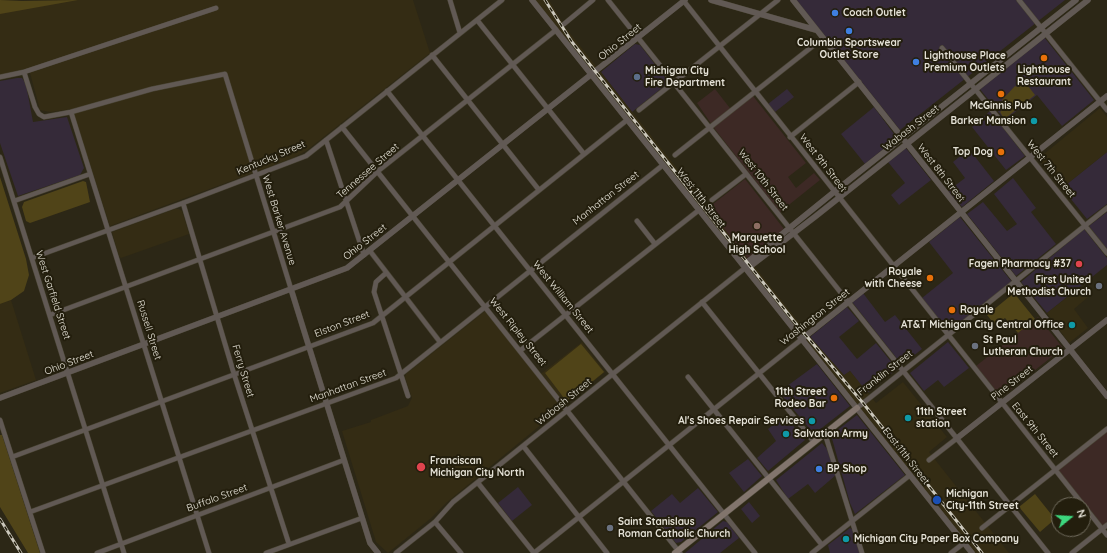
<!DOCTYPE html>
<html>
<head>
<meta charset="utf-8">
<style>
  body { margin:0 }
  #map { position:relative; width:1107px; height:553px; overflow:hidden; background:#2c2716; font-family:Quicksand,sans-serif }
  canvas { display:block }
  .north { position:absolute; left:1051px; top:497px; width:40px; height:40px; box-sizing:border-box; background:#231e0d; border:1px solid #716c5e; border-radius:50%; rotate:72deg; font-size:11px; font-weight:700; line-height:16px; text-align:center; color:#e5e2d7 }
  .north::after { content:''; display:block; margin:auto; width:14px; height:18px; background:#3dd77e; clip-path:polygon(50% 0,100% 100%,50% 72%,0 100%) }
</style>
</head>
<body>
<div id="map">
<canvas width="1107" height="553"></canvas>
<div class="north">N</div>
</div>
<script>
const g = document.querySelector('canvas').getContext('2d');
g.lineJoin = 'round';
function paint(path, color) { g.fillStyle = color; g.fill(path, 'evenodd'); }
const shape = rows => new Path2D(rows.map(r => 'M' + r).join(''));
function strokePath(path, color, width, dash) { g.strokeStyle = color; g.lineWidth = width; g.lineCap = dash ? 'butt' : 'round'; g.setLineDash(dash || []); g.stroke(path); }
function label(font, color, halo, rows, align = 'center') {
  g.font = font + ' Quicksand,sans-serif'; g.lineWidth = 4; g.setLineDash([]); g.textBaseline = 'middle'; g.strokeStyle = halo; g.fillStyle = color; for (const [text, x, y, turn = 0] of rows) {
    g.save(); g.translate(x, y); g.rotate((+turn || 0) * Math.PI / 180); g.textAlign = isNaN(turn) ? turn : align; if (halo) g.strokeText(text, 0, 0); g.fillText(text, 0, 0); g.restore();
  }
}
paint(shape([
  [796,0,1065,0,900,130],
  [1044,37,1094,100,1062,126,1037,95,1005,120,979,88],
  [635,44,640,45,667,80,667,84,632,112,601,72],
  [17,78,22,78,26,84,33,122,67,117,84,168,80,175,18,196,0,143,0,81],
  [787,89,794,97,775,112,768,104],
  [874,107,897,138,865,164,841,134],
  [990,111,1025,156,1006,170,972,127],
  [905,147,931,180,899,205,891,195,905,183,888,162],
  [969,149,994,181,962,207,948,191,965,178,953,162],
  [1107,152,1107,204,1087,219,1062,188],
  [1013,178,1036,208,1031,212,1056,244,1016,276,967,214,983,202,1007,231,1017,224,994,194],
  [1107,212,1107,249,1089,226],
  [960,217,1012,282,949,333,922,298,953,273,929,242],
  [1084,229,1107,258,1107,265,1047,313,1021,282],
  [863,293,885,322,895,315,922,349,902,365,852,302],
  [847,307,859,321,839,337,857,359,876,343,897,369,867,393,850,371,844,376,810,337],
  [948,342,969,368,944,387,938,380,924,391,910,373],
  [817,364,850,406,814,434,779,392],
  [857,415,905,475,855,514,850,503,831,435],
  [785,416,805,440,768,471,757,458,776,441,768,429],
  [822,443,827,449,836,475,815,493,808,484,788,499,776,480],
  [748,459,762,476,744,492,729,473],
  [518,487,532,505,512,521,498,503],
  [698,488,718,512,681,542,676,543,651,511,672,494,680,503],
  [749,502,760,516,752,523,741,509],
  [723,521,727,522,739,538,720,553,685,553],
  [850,528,853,530,860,553,830,553,828,545]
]), '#352a39');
paint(shape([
  [60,0,413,0,430,53,306,151,293,158,110,226,72,109,50,112,40,110,30,73,24,69,0,75,0,13],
  [534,0,549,0,565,27,812,339,844,375,850,371,876,403,903,382,947,437,929,452,1009,553,973,553],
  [1100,108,1107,117,1107,152,1062,188,1038,159],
  [175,209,179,209,182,211,189,234,121,258,119,256,112,232],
  [1080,287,1088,297,1074,309,1088,328,1069,343,1047,313],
  [11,300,36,380,0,393,0,304],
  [484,312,487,312,538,376,582,342,605,372,446,503,430,519,388,553,376,542,342,431,371,422,371,420,408,406,412,398,405,377,406,374]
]), '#342c14');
paint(shape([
  [715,89,733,112,753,96,806,163,788,177,796,188,814,173,820,180,780,212,714,128,697,103],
  [745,179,784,229,748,259,708,208],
  [1038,317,1063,348,1001,397,976,366],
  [1107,430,1107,522,1103,526,1058,470]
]), '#3d2925');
paint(shape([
  [0,0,22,1,78,0,0,14],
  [1025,82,1035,95,1007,117,1003,117,1000,112,1006,106,1002,100,1015,86,1018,87],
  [0,177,26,259,29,275,24,291,11,300,0,304],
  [83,181,86,182,90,202,30,223,26,221,22,207,24,202],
  [1014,293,1035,319,1018,333,1005,318,995,325,987,315],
  [581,344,604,372,567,402,545,373],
  [0,435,2,435,40,553,28,553,0,507],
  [1035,494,1055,519,1040,532,1019,507]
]), '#504418');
const minor = shape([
  [450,0,460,33],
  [608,0,1048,553],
  [683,0,1107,535],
  [1019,0,1107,110],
  [477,20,584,154],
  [564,24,593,0],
  [942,48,1107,253],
  [432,55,539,190],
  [24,72,35,107,39,114,44,117,71,112,152,89,225,74,291,289],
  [0,77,24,72,216,8],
  [387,91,755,553],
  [639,110,778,0],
  [71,112,209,553],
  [342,127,680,553],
  [790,137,859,82],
  [326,140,364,255],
  [675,155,823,38],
  [0,157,124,553],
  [712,200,746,174],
  [14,201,90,174],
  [183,203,234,374,289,544],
  [637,221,655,244],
  [370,251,440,342],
  [32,258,183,203,306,156,502,0],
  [386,273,376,282,374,292,408,396],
  [702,302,814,442],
  [50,315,340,207,378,171,556,30],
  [521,350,699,210],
  [688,377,822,545],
  [857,408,1107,208],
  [0,420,43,553],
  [825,434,862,553],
  [524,447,607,553],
  [12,457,373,323,627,120],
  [929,460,956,439],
  [478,483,534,553],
  [30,512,396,378,663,165],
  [435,522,461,553],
  [982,528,1107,429],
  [97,553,344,460],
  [266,553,362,518],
  [396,553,435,522,453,502,745,268],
  [534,553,802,339],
  [812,553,910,475],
  [951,553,964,543],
  [1072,553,1107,525]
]);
const tertiary = shape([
  [532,0,972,553],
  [711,0,816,30],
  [793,0,1107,396],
  [745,268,748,268,816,216,1088,0],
  [745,268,745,264,834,192,1076,0],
  [291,289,370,543,378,553],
  [802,339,1107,96],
  [0,398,347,268,685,0],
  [956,439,1107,320]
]);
const secondary = shape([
  [675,553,857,408]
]);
strokePath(minor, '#4a4535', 5.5);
strokePath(tertiary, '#4a4535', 6);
strokePath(secondary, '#4a4535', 7);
strokePath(minor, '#615954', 4.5);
strokePath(tertiary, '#615954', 5.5);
strokePath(secondary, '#82756d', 6);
const rail = shape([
  [545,0,572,42,793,320,863,403,982,553],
  [0,519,21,553]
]);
strokePath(rail, '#cbc7bb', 3);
strokePath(rail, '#231e0d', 1.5, [4.5]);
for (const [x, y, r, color] of [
  [835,13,4,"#3f7fe0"],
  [849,31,4,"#3f7fe0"],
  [1044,58,4,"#e8710a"],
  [916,62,4,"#3f7fe0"],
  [637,77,4,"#5c6f8a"],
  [1001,94,4,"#e8710a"],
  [1034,121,4,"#0f9aa8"],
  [1001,152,4,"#e8710a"],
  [757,226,4,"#8d6e63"],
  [1079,264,4,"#e0444e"],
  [930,278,4,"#e8710a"],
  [1099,286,4,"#6b7280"],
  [952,310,4,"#e8710a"],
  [1072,325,4,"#0f9aa8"],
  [975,346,4,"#6b7280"],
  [834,398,4,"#e8710a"],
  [908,418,4,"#0f9aa8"],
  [812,421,4,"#0f9aa8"],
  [786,434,4,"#0f9aa8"],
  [421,467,5,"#e0444e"],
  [819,469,4,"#3f7fe0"],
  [937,500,5,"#1a4fb4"],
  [610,528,4,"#6b7280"],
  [846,539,4,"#0f9aa8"]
]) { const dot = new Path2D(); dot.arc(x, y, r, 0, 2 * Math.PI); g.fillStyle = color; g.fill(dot); strokePath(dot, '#231e0d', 1.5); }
label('bold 10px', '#e5e2d7', '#231e0d', [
  ["Coach Outlet",843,13],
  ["Columbia Sportswear",849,43,"center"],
  ["Outlet Store",849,55,"center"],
  ["Lighthouse Place",924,56],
  ["Premium Outlets",924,68],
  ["Lighthouse",1044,70,"center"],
  ["Restaurant",1044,82,"center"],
  ["Michigan City",645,71],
  ["Fire Department",645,83],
  ["McGinnis Pub",1001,106,"center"],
  ["Barker Mansion",1026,121,"right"],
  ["Top Dog",993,152,"right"],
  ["Marquette",757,238,"center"],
  ["High School",757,250,"center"],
  ["Fagen Pharmacy #37",1071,264,"right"],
  ["Royale",922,272,"right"],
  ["with Cheese",922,284,"right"],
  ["First United",1091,280,"right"],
  ["Methodist Church",1091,292,"right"],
  ["Royale",960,310],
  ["AT&T Michigan City Central Office",1064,325,"right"],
  ["St Paul",983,340],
  ["Lutheran Church",983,352],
  ["11th Street",826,392,"right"],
  ["Rodeo Bar",826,404,"right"],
  ["11th Street",916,412],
  ["station",916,424],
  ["Al's Shoes Repair Services",804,421,"right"],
  ["Salvation Army",794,434],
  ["Franciscan",430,461],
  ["Michigan City North",430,473],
  ["BP Shop",827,469],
  ["Michigan",946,494],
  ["City-11th Street",946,506],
  ["Saint Stanislaus",618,522],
  ["Roman Catholic Church",618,534],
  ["Michigan City Paper Box Company",854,539]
], 'left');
label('10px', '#e5e2d7', '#231e0d', [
  ["Ohio Street",620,42,-39],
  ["Wabash Street",911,128,-38],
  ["Kentucky Street",271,158,-23],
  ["West 9th Street",823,163,52],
  ["West 7th Street",1051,169,51],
  ["Tennessee Street",368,171,-41],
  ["West 8th Street",941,173,52],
  ["West 10th Street",763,180,52],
  ["Manhattan Street",606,198,-38],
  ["West 11th Street",701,198,52],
  ["West Barker Avenue",279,220,73],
  ["Ohio Street",365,242,-38],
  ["West Garfield Street",53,295,72],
  ["West William Street",563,297,51],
  ["Washington Street",815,317,-38],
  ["Elston Street",342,324,-21],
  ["Russell Street",149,330,73],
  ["West Ripley Street",518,332,51],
  ["Ohio Street",69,363,-21],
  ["Ferry Street",243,371,73],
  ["Franklin Street",885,373,-38],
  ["Pine Street",1012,383,-38],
  ["Manhattan Street",348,386,-20],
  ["Wabash Street",564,402,-39],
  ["East 9th Street",1035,430,51],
  ["East 11th Street",906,456,52],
  ["Buffalo Street",217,498,-20]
]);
</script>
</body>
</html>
